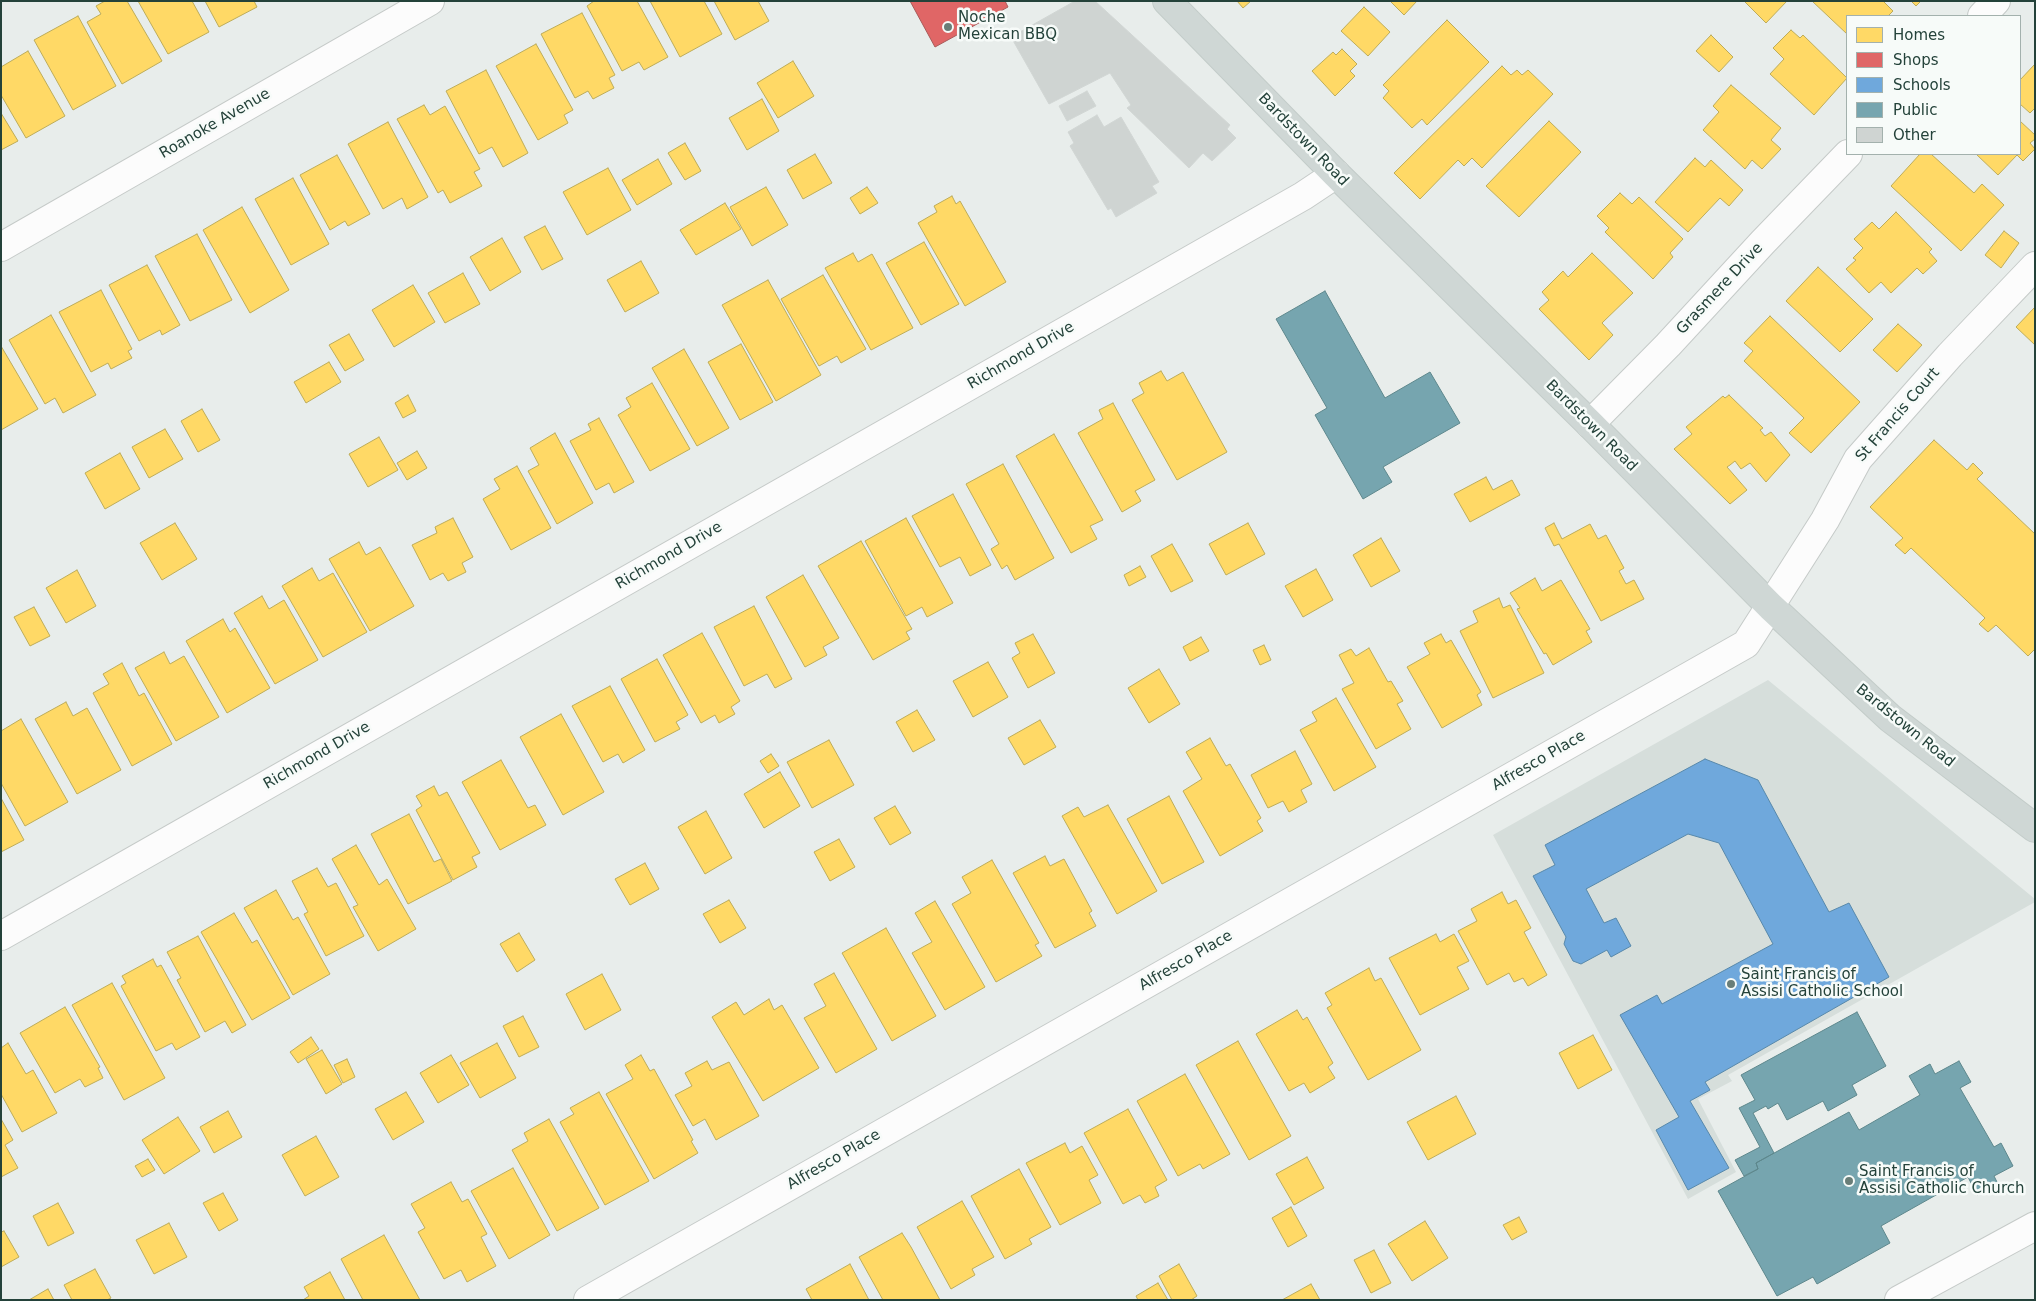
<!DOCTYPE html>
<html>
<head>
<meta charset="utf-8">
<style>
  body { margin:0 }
  #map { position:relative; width:2036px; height:1301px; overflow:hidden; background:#e8edeb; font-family:"DejaVu Sans",sans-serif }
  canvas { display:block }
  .frame { position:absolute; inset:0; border:2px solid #24423a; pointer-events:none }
  .legend { position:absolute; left:1846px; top:15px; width:175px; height:140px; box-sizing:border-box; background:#f7fbf9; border:1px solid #a3b1ad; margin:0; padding:6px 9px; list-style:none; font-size:15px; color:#24423a }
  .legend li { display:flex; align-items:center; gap:10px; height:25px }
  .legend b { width:25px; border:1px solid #a3b1ad }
</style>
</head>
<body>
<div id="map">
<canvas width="2036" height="1301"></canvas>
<div class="frame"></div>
<ul class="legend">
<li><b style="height:14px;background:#ffd966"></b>Homes</li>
<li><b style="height:14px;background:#e06666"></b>Shops</li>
<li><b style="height:14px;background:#6fa8dc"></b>Schools</li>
<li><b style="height:14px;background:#76a5af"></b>Public</li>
<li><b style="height:14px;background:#cfd4d2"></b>Other</li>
</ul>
</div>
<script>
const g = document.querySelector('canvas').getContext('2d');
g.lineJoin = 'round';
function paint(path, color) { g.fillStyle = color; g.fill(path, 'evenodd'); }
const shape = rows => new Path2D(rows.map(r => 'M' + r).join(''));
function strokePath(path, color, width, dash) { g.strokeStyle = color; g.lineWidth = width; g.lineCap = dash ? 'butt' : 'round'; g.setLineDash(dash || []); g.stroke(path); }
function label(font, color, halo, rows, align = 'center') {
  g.font = font + ' "DejaVu Sans",sans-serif'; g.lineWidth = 5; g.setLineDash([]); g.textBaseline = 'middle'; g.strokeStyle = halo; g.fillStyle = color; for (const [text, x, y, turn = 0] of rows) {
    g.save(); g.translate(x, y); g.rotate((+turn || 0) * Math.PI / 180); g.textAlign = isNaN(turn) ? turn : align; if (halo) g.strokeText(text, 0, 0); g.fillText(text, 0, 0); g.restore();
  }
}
paint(shape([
  [1768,680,2035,899,2035,902,1728,1075,1732,1081,1698,1099,1736,1172,1688,1199,1493,835]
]), '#d6dedb');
const homes = shape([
  [105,1,127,1,162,61,122,84,87,22,101,14,96,6,105,1],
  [138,1,192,1,209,32,168,54,138,1],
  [205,1,254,1,257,7,219,27,205,1],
  [594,1,637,1,668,57,644,70,639,62,622,71,587,6,594,1],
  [650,1,704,1,722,34,680,57,650,1],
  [714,1,758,1,769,21,735,40,714,1],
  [1237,1,1251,1,1243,8,1237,1],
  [1390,1,1417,1,1404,15,1390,1],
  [1744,1,1787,1,1766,23,1744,1],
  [1812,1,1883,1,1893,11,1888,16,1847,16,1847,34,1812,1],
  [1911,1,1921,1,1916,6,1911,1],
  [1364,7,1390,32,1368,56,1341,31,1364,7],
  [582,13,615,75,609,78,614,88,593,99,588,91,575,98,541,34,582,13],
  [78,16,116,86,73,110,34,40,78,16],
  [1447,20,1489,62,1427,125,1422,119,1412,128,1383,98,1389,91,1383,85,1447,20],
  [1791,30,1800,38,1803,35,1847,78,1814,115,1770,74,1784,59,1773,48,1791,30],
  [1711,35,1733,57,1719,72,1696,51,1711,35],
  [536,44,573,110,564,115,568,123,538,140,496,66,536,44],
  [1342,49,1357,64,1350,71,1355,76,1335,96,1312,71,1333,52,1336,55,1342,49],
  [28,51,65,116,26,138,1,95,1,67,28,51],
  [793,61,814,96,778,118,757,83,793,61],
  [2035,64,2035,108,2030,113,2020,104,2020,80,2035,64],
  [1502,66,1511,75,1517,70,1522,75,1528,70,1553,94,1482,168,1472,158,1464,166,1458,160,1420,199,1394,173,1502,66],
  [486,70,528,153,503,167,492,147,479,154,446,91,486,70],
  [1731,85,1781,128,1771,140,1781,149,1762,169,1752,160,1745,169,1703,130,1719,112,1713,106,1731,85],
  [762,99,779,131,747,150,729,118,762,99],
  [424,105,430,115,445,106,480,169,474,172,482,186,450,203,443,190,438,193,397,119,424,105],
  [1,113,18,141,1,150,1,113],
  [1549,121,1581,152,1519,217,1486,186,1549,121],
  [2020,121,2035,135,2035,139,2030,143,2035,149,2023,161,2017,155,1998,175,1976,154,2020,154,2020,121],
  [388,122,428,197,407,209,402,198,383,209,348,144,388,122],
  [685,143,701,171,685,180,668,153,685,143],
  [815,154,832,183,803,199,787,170,815,154],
  [1920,154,1931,154,1974,193,1982,184,2004,205,1961,251,1891,186,1920,154],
  [337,155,370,214,350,225,348,226,345,221,330,230,300,175,337,155],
  [1695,158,1705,167,1711,160,1743,190,1729,206,1720,198,1688,232,1655,202,1695,158],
  [658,159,672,184,637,205,622,180,658,159],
  [608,168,631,210,587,235,563,192,608,168],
  [293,178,329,244,291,265,255,199,293,178],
  [766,187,788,225,752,246,730,207,766,187],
  [867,187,878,203,860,214,850,198,867,187],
  [1620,193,1632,204,1639,197,1683,239,1670,253,1673,257,1653,279,1605,232,1609,228,1597,216,1620,193],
  [952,196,956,204,960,201,1006,282,965,306,918,223,937,212,934,206,952,196],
  [725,203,741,229,696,255,680,230,725,203],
  [242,207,289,290,250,313,203,230,242,207],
  [1896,212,1932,249,1929,252,1937,261,1923,274,1917,268,1891,293,1881,282,1869,293,1846,269,1856,260,1853,258,1863,248,1854,239,1872,222,1879,229,1896,212],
  [545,226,563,259,542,270,524,237,545,226],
  [2004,231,2019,243,2001,268,1985,255,2004,231],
  [197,234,232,300,190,321,155,256,197,234],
  [502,238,521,272,490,291,470,257,502,238],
  [924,242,959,304,921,325,886,263,924,242],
  [853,253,858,262,872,254,913,328,871,350,825,268,853,253],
  [1592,253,1633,293,1602,323,1613,335,1589,360,1539,309,1549,300,1542,292,1563,271,1568,277,1592,253],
  [641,261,659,293,625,312,607,280,641,261],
  [147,265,180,325,162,335,160,330,139,341,109,285,147,265],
  [1818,267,1873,319,1840,352,1786,301,1818,267],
  [463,273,480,304,445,323,428,293,463,273],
  [823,275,866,349,841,363,837,356,819,366,781,299,823,275],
  [768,280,821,375,776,401,722,305,768,280],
  [413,285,435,322,394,347,372,310,413,285],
  [101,290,132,349,128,351,132,358,111,369,108,363,91,372,59,312,101,290],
  [2035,307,2035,345,2016,327,2035,307],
  [51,315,96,395,63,413,55,398,45,404,9,340,51,315],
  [1770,316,1860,402,1811,453,1789,433,1804,418,1744,361,1753,351,1744,343,1770,316],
  [1898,324,1922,345,1897,372,1873,350,1898,324],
  [349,334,364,360,345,371,329,345,349,334],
  [741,344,773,402,740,420,708,362,741,344],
  [1,346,38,409,1,430,1,346],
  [684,349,729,428,697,446,652,368,684,349],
  [329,362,341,382,306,403,294,382,329,362],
  [1161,371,1167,381,1183,372,1227,452,1177,480,1132,400,1144,393,1139,383,1161,371],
  [652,383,690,449,650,471,618,415,631,407,626,398,652,383],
  [408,395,416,411,403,418,395,403,408,395],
  [1729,395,1763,428,1760,430,1765,436,1771,432,1790,455,1766,482,1750,463,1741,469,1735,461,1730,465,1727,467,1747,490,1730,504,1674,449,1692,434,1686,427,1723,396,1725,398,1729,395],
  [1113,403,1155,480,1135,491,1141,501,1122,512,1078,433,1103,419,1099,410,1113,403],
  [202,409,220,440,198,452,181,421,202,409],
  [599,418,634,482,614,493,609,483,596,490,570,441,591,430,588,424,599,418],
  [165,429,183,459,149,478,132,447,165,429],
  [555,433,593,503,557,524,528,471,539,465,530,448,555,433],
  [1054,434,1103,520,1090,526,1097,539,1071,553,1016,456,1054,434],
  [379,437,398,470,368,487,349,454,379,437],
  [1934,440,1967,470,1973,463,1983,473,1977,479,2035,534,2035,649,2028,656,1996,625,1988,632,1979,624,1985,618,1911,548,1905,554,1895,545,1903,538,1870,507,1934,440],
  [417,451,427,468,407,480,397,463,417,451],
  [120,453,140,489,105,509,85,473,120,453],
  [1003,464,1054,558,1015,580,1007,565,1002,569,991,549,999,544,966,484,1003,464],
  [517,466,551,528,511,550,483,499,500,489,494,479,517,466],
  [1486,477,1493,490,1512,480,1520,495,1470,522,1454,494,1486,477],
  [953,494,991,565,970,576,960,557,940,567,912,516,953,494],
  [453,518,473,557,462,563,466,572,448,581,443,573,430,580,412,545,437,533,435,527,453,518],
  [906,518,953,603,927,617,922,607,906,616,865,541,906,518],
  [175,523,197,559,162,580,140,543,175,523],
  [1248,523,1265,554,1226,575,1209,544,1248,523],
  [1554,523,1562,539,1590,524,1598,539,1606,535,1624,568,1619,571,1626,584,1634,580,1644,599,1601,621,1559,544,1554,546,1545,528,1554,523],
  [1381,538,1400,571,1371,587,1353,555,1381,538],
  [861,541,912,629,906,632,910,639,873,660,818,566,861,541],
  [359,542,366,555,380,547,414,606,370,631,329,559,359,542],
  [1172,544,1193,581,1171,592,1151,556,1172,544],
  [1140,566,1146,577,1129,586,1124,575,1140,566],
  [312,568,319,581,333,573,367,632,323,657,282,586,312,568],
  [1316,569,1333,600,1303,617,1285,586,1316,569],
  [77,570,96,606,66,623,46,588,77,570],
  [803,575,839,638,823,647,827,655,805,667,766,597,803,575],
  [1535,578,1542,591,1561,580,1590,629,1586,631,1592,642,1553,665,1546,653,1544,654,1517,609,1520,608,1510,593,1535,578],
  [262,596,269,609,284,600,318,660,275,684,234,613,262,596],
  [1499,598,1503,608,1510,605,1544,673,1493,698,1460,631,1478,622,1473,611,1499,598],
  [754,606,792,679,775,688,767,674,744,686,714,627,754,606],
  [34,607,50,636,30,646,14,617,34,607],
  [223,619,230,632,235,628,270,688,227,713,186,641,223,619],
  [702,633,740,701,731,707,735,714,719,723,715,715,701,723,663,655,702,633],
  [1033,634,1055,673,1028,688,1012,658,1020,653,1015,643,1033,634],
  [1441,634,1446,643,1451,640,1481,692,1477,695,1482,705,1442,728,1407,667,1430,654,1424,643,1441,634],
  [1201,637,1209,651,1190,661,1183,647,1201,637],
  [1264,645,1271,660,1260,665,1253,650,1264,645],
  [1369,648,1388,682,1391,681,1403,701,1397,704,1411,729,1376,749,1342,689,1354,683,1339,655,1351,649,1356,656,1369,648],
  [164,652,170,664,184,656,219,717,176,741,135,668,164,652],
  [657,659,688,715,676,722,680,729,655,742,621,679,657,659],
  [988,662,1008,697,973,717,953,681,988,662],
  [122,663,139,696,144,693,172,744,132,766,93,693,109,684,103,674,122,663],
  [1159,669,1180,704,1149,723,1128,688,1159,669],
  [610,686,645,750,623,763,618,754,603,762,572,706,610,686],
  [1336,698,1376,767,1334,791,1300,730,1317,721,1312,712,1336,698],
  [66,702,73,716,87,708,121,770,77,794,35,719,66,702],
  [917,710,935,740,913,752,896,722,917,710],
  [561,714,604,792,563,815,520,737,561,714],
  [21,719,68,802,25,826,1,783,1,731,21,719],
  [1040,720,1056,747,1024,765,1008,738,1040,720],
  [1210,738,1226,766,1230,764,1261,818,1257,821,1263,831,1220,856,1183,791,1202,779,1186,752,1210,738],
  [829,740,854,785,812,808,787,762,829,740],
  [1295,751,1312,784,1301,790,1307,802,1289,812,1283,801,1268,808,1251,775,1295,751],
  [771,754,779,766,768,773,760,761,771,754],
  [501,760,528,808,535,805,546,825,500,850,462,782,501,760],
  [780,772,800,806,764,828,744,794,780,772],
  [434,786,439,796,447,792,480,853,472,857,477,867,453,880,416,810,422,806,416,796,434,786],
  [1169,796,1204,862,1162,884,1127,819,1169,796],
  [1,798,24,840,1,852,1,798],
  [1108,805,1157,891,1117,914,1062,816,1078,807,1084,817,1108,805],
  [895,806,911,833,890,845,874,818,895,806],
  [706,811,732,858,705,874,678,827,706,811],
  [409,814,434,862,441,859,452,881,408,904,371,834,409,814],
  [839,839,855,867,830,881,814,852,839,839],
  [356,845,379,885,387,879,416,929,378,951,353,907,358,905,332,859,356,845],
  [1045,856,1050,866,1064,859,1092,911,1089,913,1096,926,1055,948,1013,873,1045,856],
  [992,860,1039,943,1035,945,1042,956,996,982,952,904,971,893,962,877,992,860],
  [645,863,659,889,630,905,615,879,645,863],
  [317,868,328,887,336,883,364,936,326,956,304,914,308,912,292,881,317,868],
  [276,890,293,920,298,917,330,974,293,995,244,908,276,890],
  [1502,892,1508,904,1516,900,1531,928,1524,932,1547,975,1528,986,1523,978,1514,982,1509,973,1487,985,1458,931,1477,921,1471,909,1502,892],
  [729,900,746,928,720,943,703,914,729,900],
  [935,901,985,987,945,1010,912,953,932,942,915,913,935,901],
  [234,913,252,943,257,940,290,998,252,1020,201,932,234,913],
  [886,928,936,1016,892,1041,842,953,886,928],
  [519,933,535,960,517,972,500,944,519,933],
  [1436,934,1440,942,1454,934,1469,961,1457,967,1469,989,1420,1015,1389,958,1436,934],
  [198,936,246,1025,232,1033,225,1021,205,1032,177,980,181,978,167,952,198,936],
  [153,959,157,967,161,965,200,1037,176,1050,172,1043,156,1051,121,986,126,983,122,976,153,959],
  [1369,968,1375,981,1381,978,1421,1050,1368,1080,1327,1008,1332,1005,1325,993,1369,968],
  [834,973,877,1049,836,1073,804,1018,826,1006,814,984,834,973],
  [602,974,621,1010,585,1030,566,994,602,974],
  [112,983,165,1078,124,1100,72,1005,112,983],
  [769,999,774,1010,782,1005,819,1068,763,1101,712,1017,736,1002,744,1015,769,999],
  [65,1007,100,1067,98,1068,103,1078,85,1087,80,1079,55,1093,20,1033,65,1007],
  [1297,1010,1303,1020,1307,1017,1333,1063,1328,1067,1335,1078,1310,1093,1304,1083,1289,1091,1256,1034,1297,1010],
  [523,1016,539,1047,519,1057,503,1026,523,1016],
  [1593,1035,1612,1070,1578,1089,1559,1053,1593,1035],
  [311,1037,319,1049,298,1063,290,1052,311,1037],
  [1238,1041,1291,1136,1249,1160,1196,1065,1238,1041],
  [8,1043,26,1074,33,1070,57,1113,22,1132,1,1094,1,1048,8,1043],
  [497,1043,516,1078,480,1098,460,1063,497,1043],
  [322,1050,342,1084,326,1094,306,1059,322,1050],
  [451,1055,469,1085,438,1103,420,1073,451,1055],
  [641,1055,650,1071,654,1069,693,1140,691,1141,698,1153,654,1179,606,1094,633,1079,625,1065,641,1055],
  [347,1059,355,1077,343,1083,334,1065,347,1059],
  [707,1061,712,1070,729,1062,759,1116,716,1140,705,1119,693,1126,675,1095,692,1086,685,1073,707,1061],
  [1185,1074,1230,1154,1203,1169,1200,1164,1178,1176,1137,1101,1185,1074],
  [406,1092,424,1122,393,1140,375,1109,406,1092],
  [599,1092,649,1181,605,1205,560,1122,574,1114,570,1108,599,1092],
  [1456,1096,1476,1134,1428,1160,1407,1122,1456,1096],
  [1128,1109,1167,1180,1155,1187,1159,1196,1145,1203,1140,1195,1123,1204,1084,1133,1128,1109],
  [228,1111,242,1137,214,1153,200,1127,228,1111],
  [178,1117,200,1151,164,1174,142,1140,178,1117],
  [1,1119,13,1140,5,1145,18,1168,1,1177,1,1119],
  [549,1119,599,1208,557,1231,512,1150,528,1141,524,1133,549,1119],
  [316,1136,339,1177,305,1196,282,1155,316,1136],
  [1065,1143,1070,1153,1082,1146,1098,1175,1089,1180,1101,1203,1060,1225,1026,1163,1065,1143],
  [1307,1157,1324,1188,1294,1205,1276,1174,1307,1157],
  [148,1159,155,1170,142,1177,135,1166,148,1159],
  [513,1168,550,1235,509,1259,471,1191,513,1168],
  [1019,1169,1051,1227,1029,1239,1032,1244,1005,1259,971,1196,1019,1169],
  [451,1182,462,1202,468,1199,487,1234,481,1237,496,1266,467,1282,461,1270,444,1279,418,1232,425,1228,411,1204,451,1182],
  [223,1193,238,1220,219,1231,203,1203,223,1193],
  [962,1201,994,1257,972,1269,975,1275,951,1289,917,1227,962,1201],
  [58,1203,74,1233,48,1246,33,1216,58,1203],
  [1291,1207,1307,1236,1288,1247,1272,1218,1291,1207],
  [1519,1217,1527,1232,1512,1240,1503,1225,1519,1217],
  [1425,1221,1448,1258,1412,1281,1388,1244,1425,1221],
  [169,1223,187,1257,154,1274,136,1240,169,1223],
  [4,1231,19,1257,1,1267,1,1232,4,1231],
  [902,1233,911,1247,940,1300,883,1300,859,1257,902,1233],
  [384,1235,405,1273,420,1300,363,1300,341,1259,384,1235],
  [1374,1250,1391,1283,1371,1293,1354,1260,1374,1250],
  [850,1264,869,1300,812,1300,806,1289,850,1264],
  [1179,1264,1197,1296,1191,1300,1172,1300,1159,1276,1179,1264],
  [95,1269,111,1298,107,1300,72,1300,64,1285,95,1269],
  [330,1272,345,1300,303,1300,309,1296,304,1287,330,1272],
  [1158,1283,1168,1300,1138,1300,1136,1296,1158,1283],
  [1311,1284,1320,1300,1282,1300,1311,1284],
  [48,1289,54,1300,29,1300,46,1290,48,1289]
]);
paint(homes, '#ffd966');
strokePath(homes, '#bdac59', 1);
const shops = shape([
  [910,1,1005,1,1008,7,935,47,910,1]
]);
paint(shops, '#e06666');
strokePath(shops, '#a85b59', 1);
const schools = shape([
  [1705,759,1758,780,1829,912,1849,903,1889,977,1705,1082,1710,1090,1690,1101,1729,1168,1688,1190,1656,1130,1679,1117,1620,1015,1657,995,1662,1004,1773,944,1719,843,1688,834,1586,889,1604,923,1616,918,1631,946,1611,957,1607,950,1581,964,1573,961,1564,944,1566,937,1533,876,1555,865,1545,845,1705,759]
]);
paint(schools, '#6fa8dc');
strokePath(schools, '#5889ab', 1);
const public = shape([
  [1325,291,1385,398,1430,372,1460,423,1383,467,1392,482,1363,499,1315,415,1327,408,1276,319,1325,291],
  [1857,1012,1886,1066,1852,1085,1857,1095,1828,1111,1823,1101,1787,1120,1778,1103,1768,1109,1766,1106,1753,1113,1774,1153,1756,1163,1758,1169,1744,1176,1735,1160,1760,1147,1739,1108,1755,1100,1741,1075,1857,1012],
  [1959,1061,1971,1082,1960,1088,1994,1147,2001,1143,2013,1166,1994,1176,1998,1184,1977,1195,1968,1177,1881,1226,1890,1243,1817,1284,1813,1277,1777,1296,1718,1191,1758,1169,1756,1163,1849,1112,1859,1130,1920,1095,1909,1076,1930,1064,1935,1074,1959,1061]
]);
paint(public, '#76a5af');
strokePath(public, '#5d878c', 1);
const building = shape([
  [1075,1,1095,1,1230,125,1227,129,1236,138,1212,161,1203,153,1189,168,1127,108,1131,105,1110,73,1049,104,1011,37,1075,1],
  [1087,91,1096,106,1067,121,1059,106,1087,91],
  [1097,115,1104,127,1121,117,1159,182,1152,186,1157,193,1116,217,1111,208,1108,210,1070,146,1074,143,1068,132,1097,115]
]);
paint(building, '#cfd4d2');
strokePath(building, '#d1d6d4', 1);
const street = shape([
  [1982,16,1996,1],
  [1,247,430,1],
  [1590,424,1668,345,1763,242,1848,154],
  [1,936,1303,196,1336,174],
  [588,1300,1746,644,1825,520,1858,459,1950,355,2035,266],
  [1899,1300,2035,1226]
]);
const primary = shape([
  [1167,1,1336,174,1590,424,1771,607,1890,718,2035,828]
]);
strokePath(street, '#c5cac8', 30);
strokePath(primary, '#c3ccc9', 30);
strokePath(street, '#fcfcfc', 28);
strokePath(primary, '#cfd7d5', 28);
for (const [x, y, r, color] of [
  [948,27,5,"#697e78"],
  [1731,984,5,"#697e78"],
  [1849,1181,5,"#697e78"]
]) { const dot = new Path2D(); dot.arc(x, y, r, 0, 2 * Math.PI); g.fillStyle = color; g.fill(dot); strokePath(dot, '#f7fbf9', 2); }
label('15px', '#24423a', '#f7fbf9', [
  ["Noche",958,18],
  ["Mexican BBQ",958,35],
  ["Saint Francis of",1741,975],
  ["Assisi Catholic School",1741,992],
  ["Saint Francis of",1859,1172],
  ["Assisi Catholic Church",1859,1189]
], 'left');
label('15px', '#24423a', '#f7fbf9', [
  ["Roanoke Avenue",215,124,-30],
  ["Bardstown Road",1303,140,46],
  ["Grasmere Drive",1720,289,-47],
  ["Richmond Drive",1021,356,-30],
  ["St Francis Court",1898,415,-49],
  ["Bardstown Road",1591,426,45],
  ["Richmond Drive",669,556,-30],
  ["Bardstown Road",1905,726,39],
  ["Richmond Drive",317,756,-30],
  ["Alfresco Place",1539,761,-30],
  ["Alfresco Place",1186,961,-30],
  ["Alfresco Place",834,1160,-30]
]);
</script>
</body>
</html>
